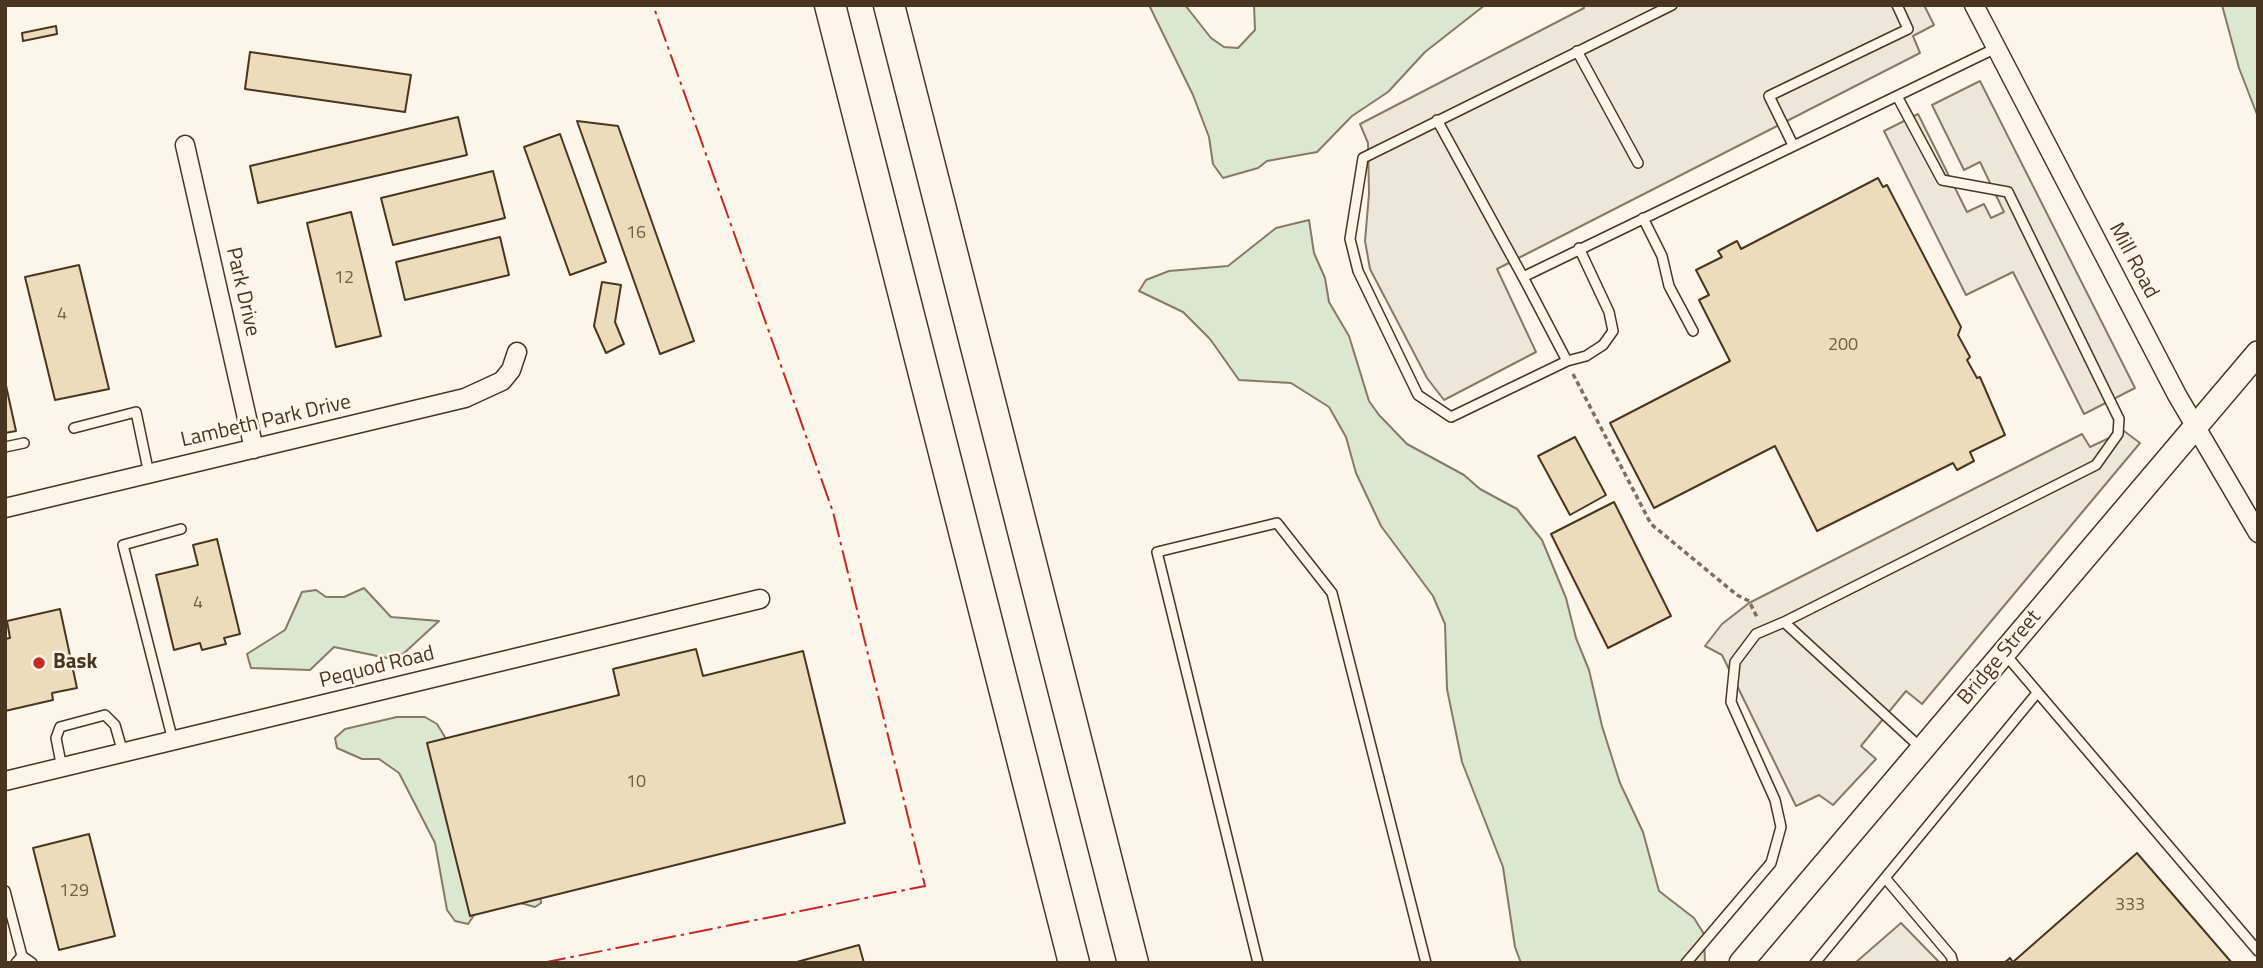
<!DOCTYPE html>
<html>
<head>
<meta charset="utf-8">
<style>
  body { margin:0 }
  #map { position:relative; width:2263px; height:968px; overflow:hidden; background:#fbf6e9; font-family:"Titillium Web",sans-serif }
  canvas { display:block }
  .frame { position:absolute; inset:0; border:7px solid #4a3520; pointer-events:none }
</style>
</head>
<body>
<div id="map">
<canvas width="2263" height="968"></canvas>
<div class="frame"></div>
</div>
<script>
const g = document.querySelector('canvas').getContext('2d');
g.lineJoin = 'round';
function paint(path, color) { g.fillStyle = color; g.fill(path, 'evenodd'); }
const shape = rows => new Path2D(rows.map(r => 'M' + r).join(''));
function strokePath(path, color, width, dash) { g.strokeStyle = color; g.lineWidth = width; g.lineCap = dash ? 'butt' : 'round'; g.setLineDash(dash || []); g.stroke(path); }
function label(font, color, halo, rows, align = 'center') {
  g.font = font + ' "Titillium Web",sans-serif'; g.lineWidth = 5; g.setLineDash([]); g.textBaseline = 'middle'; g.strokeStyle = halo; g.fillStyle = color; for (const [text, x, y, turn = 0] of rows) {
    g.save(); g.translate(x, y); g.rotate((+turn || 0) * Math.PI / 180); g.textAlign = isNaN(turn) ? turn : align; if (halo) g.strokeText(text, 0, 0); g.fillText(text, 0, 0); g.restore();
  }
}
const green = shape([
  [1149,5,1185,5,1211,38,1224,47,1238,48,1255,30,1254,5,1485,5,1425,52,1388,92,1352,116,1317,152,1267,161,1258,168,1223,178,1213,164,1209,137,1193,95,1149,5],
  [2222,5,2258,5,2258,117,2239,68,2222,5],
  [1309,220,1314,253,1325,278,1329,302,1349,336,1369,401,1379,415,1407,444,1464,475,1480,489,1517,509,1542,540,1566,598,1576,638,1589,670,1602,726,1620,783,1643,832,1659,891,1694,918,1704,934,1705,963,1521,963,1515,947,1503,867,1462,762,1447,689,1445,624,1433,596,1381,526,1356,473,1346,437,1329,407,1291,383,1239,380,1210,339,1183,312,1139,291,1146,280,1169,271,1228,266,1276,228,1309,220],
  [364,588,391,617,439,621,403,654,387,658,334,647,310,670,251,668,247,654,285,630,302,592,316,590,326,597,344,597,364,588],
  [397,717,425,717,437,724,540,892,541,903,535,907,506,899,481,905,468,924,455,921,447,910,435,843,399,773,379,759,362,759,337,748,335,738,345,729,397,717]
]);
paint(green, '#dce7d0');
strokePath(green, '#887966', 2);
const parking = shape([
  [1583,5,1924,5,1934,25,1913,36,1920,53,1497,269,1536,352,1444,400,1427,378,1370,269,1365,241,1369,194,1368,143,1360,124,1584,8,1583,5],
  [1980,81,2135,388,2084,414,2013,272,1966,295,1884,131,1918,114,1967,212,1984,204,1991,218,2004,212,1980,162,1964,170,1932,105,1980,81],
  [2124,431,2140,443,1922,704,1906,691,1861,746,1876,759,1833,805,1819,795,1796,806,1722,655,1705,646,1722,624,1749,603,2082,434,2090,447,2124,431],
  [1901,923,1940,963,1855,963,1901,923]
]);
paint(parking, '#ede7d9');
strokePath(parking, '#887966', 2);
const building = shape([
  [56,26,57,34,23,41,22,33,56,26],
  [250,52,411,75,405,112,245,89,250,52],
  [458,117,467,155,258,203,250,166,458,117],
  [577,121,618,126,694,341,660,354,577,121],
  [560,134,606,262,570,275,524,147,560,134],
  [493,171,505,218,393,245,381,198,493,171],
  [1878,178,1883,187,1887,185,1961,327,1958,335,1970,357,1967,360,1977,378,1980,377,2005,435,1970,452,1974,461,1957,470,1953,463,1817,531,1775,446,1654,508,1610,423,1730,361,1699,300,1709,295,1696,270,1722,257,1718,251,1737,241,1741,249,1878,178],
  [351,212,381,336,336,347,307,223,351,212],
  [500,237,509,275,405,300,396,262,500,237],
  [79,265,109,389,55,400,25,277,79,265],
  [602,282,621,285,615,322,624,344,606,353,594,326,602,282],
  [5,381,16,431,5,433,5,381],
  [1575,437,1606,495,1570,515,1538,456,1575,437],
  [1614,502,1671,616,1608,648,1551,534,1614,502],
  [217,539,240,634,224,638,226,644,202,650,200,643,174,650,156,575,198,565,193,545,217,539],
  [60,609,77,688,52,693,53,700,5,711,5,639,10,638,7,621,60,609],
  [696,649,703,676,803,651,845,823,470,916,427,743,619,695,613,669,696,649],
  [89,834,115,936,59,950,33,848,89,834],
  [2137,853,2232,963,2004,963,2010,958,2013,962,2137,853],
  [859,945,864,963,793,963,859,945]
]);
paint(building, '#ecdcbc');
strokePath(building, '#4a3520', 2);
const service = shape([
  [1672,5,1363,158,1350,239,1358,271,1418,395,1451,417,1567,361,1523,277,1996,48],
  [1577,51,1638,163],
  [1897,96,1942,180,2008,192,2119,419,2118,434,2096,465,1784,622,1921,748],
  [1437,120,1523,277],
  [1793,145,1769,96,1908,29,1897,5],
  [1643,218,1662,256,1669,286,1693,331],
  [1567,361,1586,356,1603,345,1613,331,1609,312,1579,248],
  [74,428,136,412,149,474],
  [5,447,24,443],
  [2005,654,2258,951],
  [173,741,123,545,181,529],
  [62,768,56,738,60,727,105,715,115,725,123,753],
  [1886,879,1951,956,1953,963],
  [5,891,22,956,16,963],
  [22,956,32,963],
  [1258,963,1157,552,1277,523,1332,593,1426,963],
  [1686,963,1771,863,1781,827,1775,800,1731,702,1735,662,1756,634,1784,622],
  [1815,963,2037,693]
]);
const minor = shape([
  [1974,5,2177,395,2258,533],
  [185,145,254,449],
  [5,508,465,398,502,381,511,370,517,352],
  [5,781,760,599]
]);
const tertiary = shape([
  [1741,963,2258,353]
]);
const trunk = shape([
  [830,5,1074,963],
  [889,5,1133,963]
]);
strokePath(service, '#4a3520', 12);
strokePath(minor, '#4a3520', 21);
strokePath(tertiary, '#4a3520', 26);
strokePath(trunk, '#4a3520', 33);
strokePath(shape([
  [1573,374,1651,524,1737,595,1749,601,1758,619]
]), '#7f6f5c', 3.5, [5, 3.5]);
strokePath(service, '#fbf6e9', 9);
strokePath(minor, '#fbf6e9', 18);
strokePath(tertiary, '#fbf6e9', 23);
strokePath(trunk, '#fbf6e9', 30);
strokePath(shape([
  [542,963,925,886,833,512,653,5]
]), '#c62828', 2, [24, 5, 3.5, 5]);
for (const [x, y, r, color] of [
  [39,663,7,"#c62828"]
]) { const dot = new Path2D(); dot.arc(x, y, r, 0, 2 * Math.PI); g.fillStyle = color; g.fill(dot); strokePath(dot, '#fbf6e9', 2.5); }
label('18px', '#725f47', null, [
  ["16",636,234],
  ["12",344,279],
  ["4",62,315],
  ["200",1843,346],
  ["4",198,604],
  ["10",636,783],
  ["129",74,892],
  ["333",2130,906]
]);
label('21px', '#4a3520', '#fbf6e9', [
  ["Mill Road",2133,261,62],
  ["Park Drive",242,292,77],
  ["Lambeth Park Drive",266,422,-13],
  ["Bridge Street",2000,658,-50],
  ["Pequod Road",377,668,-14]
]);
label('bold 21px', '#4a3520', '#fbf6e9', [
  ["Bask",53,663]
], 'left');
</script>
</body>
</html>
